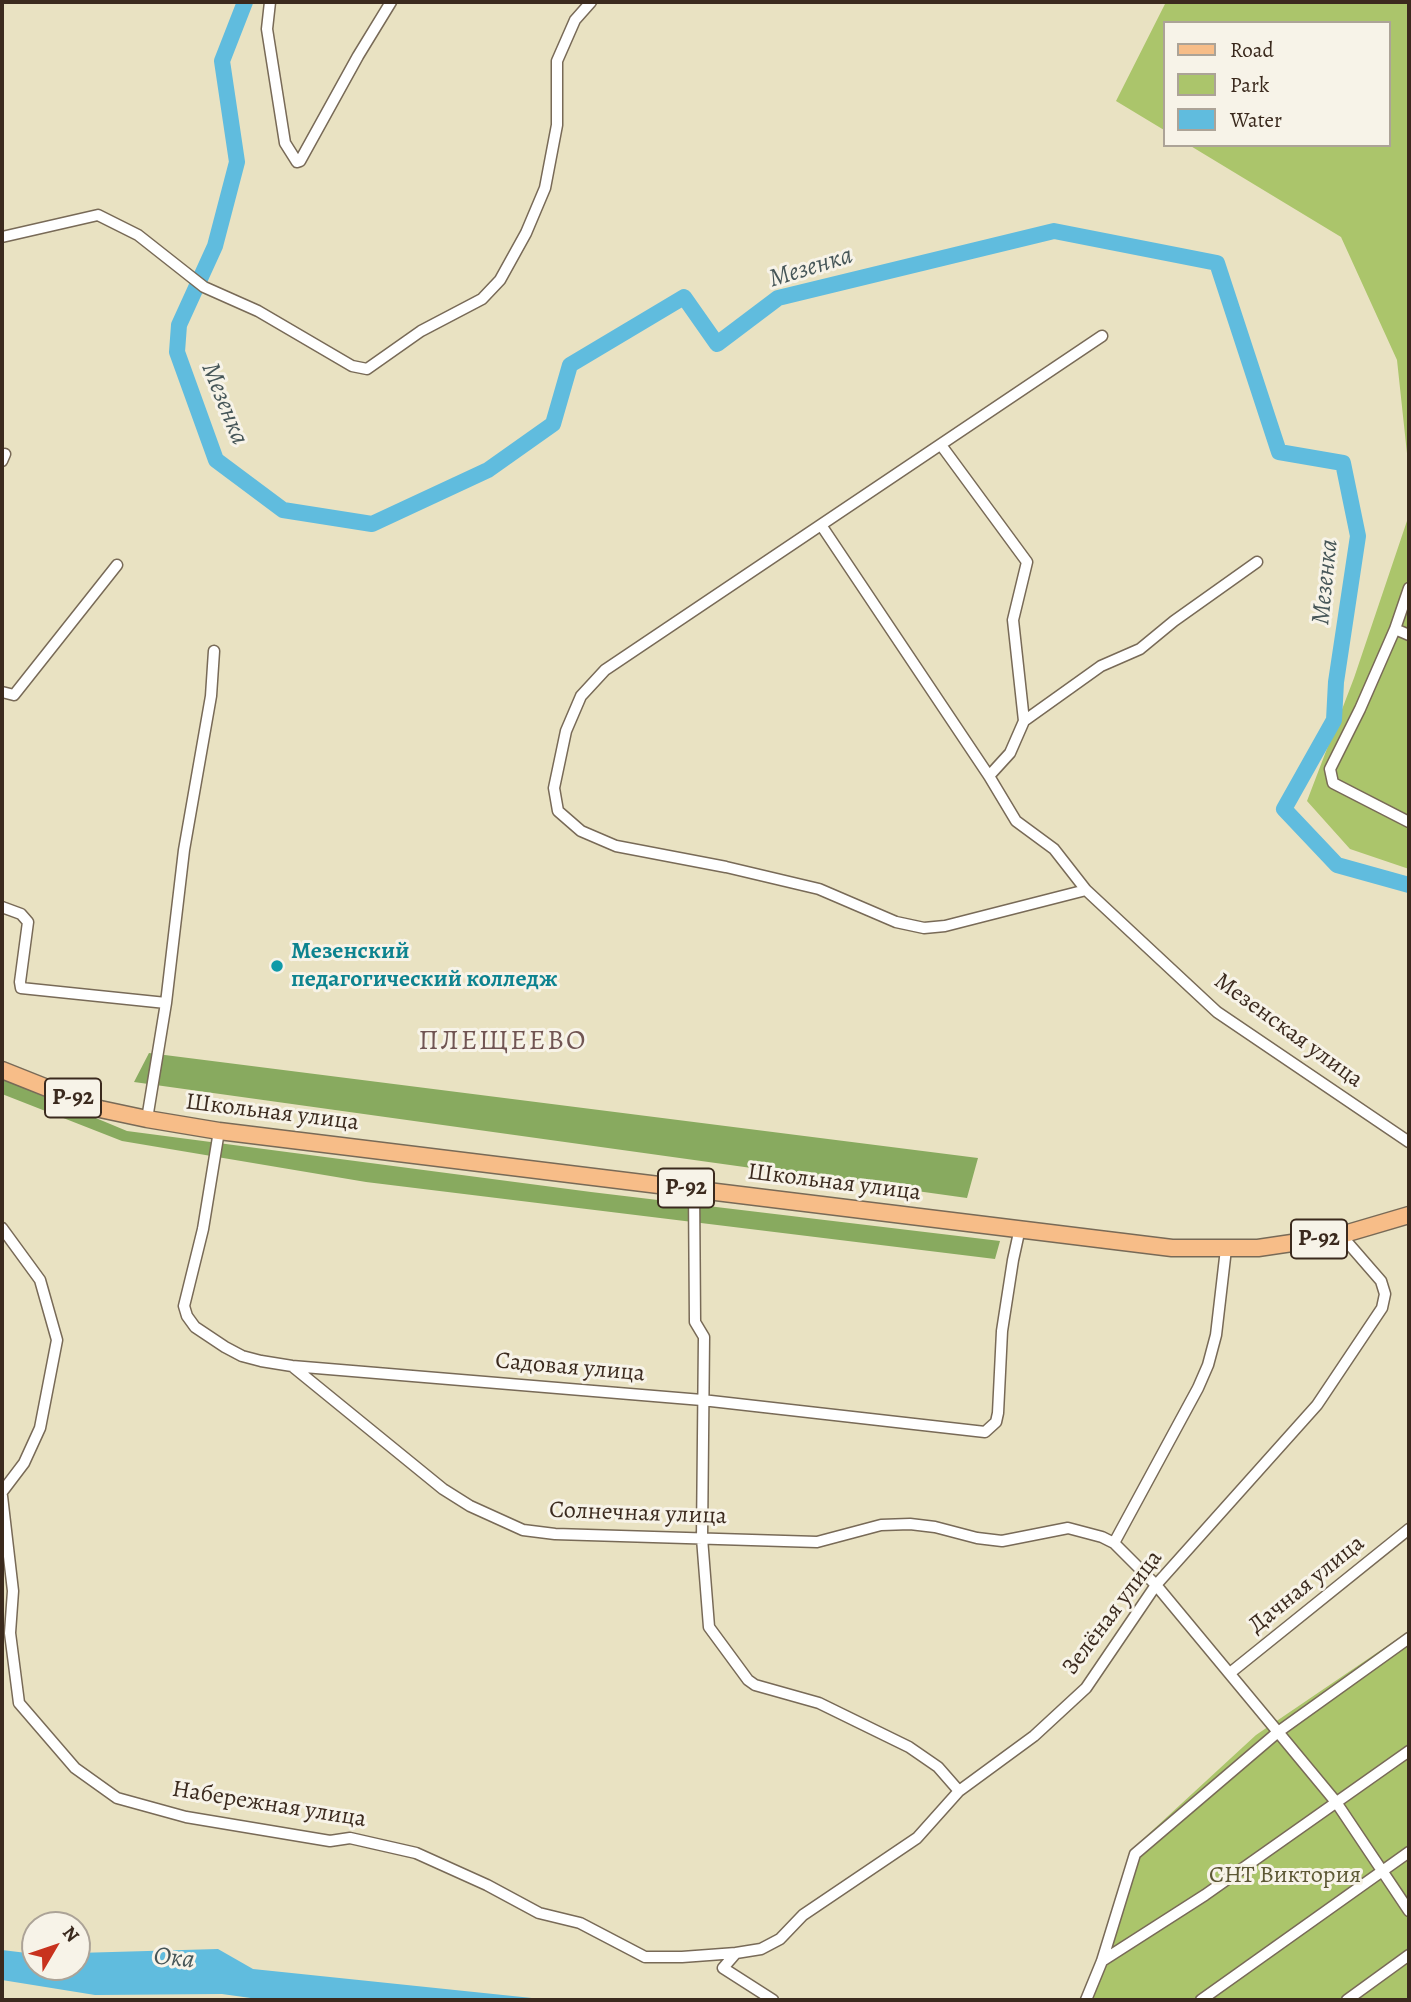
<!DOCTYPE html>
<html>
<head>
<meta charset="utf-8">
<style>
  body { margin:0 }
  #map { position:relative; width:1411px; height:2002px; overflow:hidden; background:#e9e2c2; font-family:Alegreya,serif }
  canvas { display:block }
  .frame { position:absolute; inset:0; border:4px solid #3b2a1e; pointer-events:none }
  .legend { position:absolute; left:1163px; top:21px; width:228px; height:126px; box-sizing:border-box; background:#f7f3e8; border:2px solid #aca397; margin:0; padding:9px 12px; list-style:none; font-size:21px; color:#3b2a1e }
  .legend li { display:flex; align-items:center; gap:14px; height:35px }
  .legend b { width:35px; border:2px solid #aca397 }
  .north { position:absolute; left:21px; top:1911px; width:70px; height:70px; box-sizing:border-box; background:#f7f3e8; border:2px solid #aca397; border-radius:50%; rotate:51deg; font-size:19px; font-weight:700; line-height:28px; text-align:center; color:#3b2a1e }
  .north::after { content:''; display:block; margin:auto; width:24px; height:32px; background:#c8321e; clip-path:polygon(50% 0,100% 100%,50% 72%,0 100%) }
</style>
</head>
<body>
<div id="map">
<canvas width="1411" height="2002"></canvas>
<div class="frame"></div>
<ul class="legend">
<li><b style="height:9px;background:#f7bd88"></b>Road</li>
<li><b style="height:19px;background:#abc56b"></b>Park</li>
<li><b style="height:19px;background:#60bcde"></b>Water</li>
</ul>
<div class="north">N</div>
</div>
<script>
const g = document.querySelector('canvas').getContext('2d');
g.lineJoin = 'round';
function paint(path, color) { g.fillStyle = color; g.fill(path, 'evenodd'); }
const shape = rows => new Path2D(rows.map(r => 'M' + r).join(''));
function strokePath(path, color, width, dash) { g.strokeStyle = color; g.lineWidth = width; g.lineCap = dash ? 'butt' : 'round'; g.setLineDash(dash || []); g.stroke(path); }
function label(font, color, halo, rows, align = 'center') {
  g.font = font + ' Alegreya,serif'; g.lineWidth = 6; g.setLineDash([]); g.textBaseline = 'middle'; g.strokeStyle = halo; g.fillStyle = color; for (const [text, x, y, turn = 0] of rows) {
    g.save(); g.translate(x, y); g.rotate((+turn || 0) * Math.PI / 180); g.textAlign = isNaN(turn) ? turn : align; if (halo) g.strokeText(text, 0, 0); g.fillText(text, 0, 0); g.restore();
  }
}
paint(shape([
  [1166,2,1409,2,1409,472,1397,360,1341,237,1189,145,1388,145,1388,23,1164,23,1164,130,1116,101],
  [1409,515,1409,869,1350,849,1307,801,1354,678],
  [1409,1631,1409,2000,1086,2000,1130,1851,1256,1735]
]), '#abc56b');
paint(shape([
  [149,1053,978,1158,967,1198,134,1082],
  [2,1079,127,1131,591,1192,1000,1241,995,1259,366,1182,122,1141,2,1094]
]), '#88aa5f');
paint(shape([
  [218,1949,253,1969,551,2000,265,2000,222,1994,95,1995,2,1980,2,1950,35,1954,35,1967,77,1967,77,1953]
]), '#60bcde');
strokePath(shape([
  [245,2,222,61,237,162,215,246,179,325,177,352,216,460,283,510,372,524,488,470,553,424,570,365,684,297,717,344,778,298,1054,231,1217,263,1279,452,1343,463,1358,536,1336,682,1334,720,1284,809,1337,865,1409,885]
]), '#60bcde', 16);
const minor = shape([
  [270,2,267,29,285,143,297,162,300,161,358,56,391,2],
  [2,237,98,215,138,235,204,287,258,311,352,366,367,369,421,331,482,299,500,280,526,233,545,188,557,125,557,61,575,20,591,2],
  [941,445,1027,562,1013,620,1024,721,1010,753,989,776],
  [2,461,5,454],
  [821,525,989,776,1016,821,1054,849,1086,890,1217,1012,1409,1142],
  [1409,588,1395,629,1409,635],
  [1395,629,1360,709,1330,769,1333,783,1409,822],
  [2,692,14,695,117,565],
  [1024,721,1101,666,1140,649,1174,621,1257,562],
  [1086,890,945,926,924,928,896,922,819,889,726,867,616,846,581,831,558,811,554,788,566,731,581,696,605,670,1102,336],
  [2,907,21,914,28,922,20,982,21,988,166,1003,147,1119],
  [166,1003,184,850,211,696,214,651],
  [219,1131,203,1229,184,1306,187,1316,195,1327,225,1347,242,1356,261,1361,292,1366,702,1400,985,1432,996,1422,998,1413,1002,1331,1013,1260,1020,1228],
  [694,1188,695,1322,704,1337,702,1538,709,1627,748,1680,755,1685,819,1703,909,1747,938,1767,959,1791],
  [2,1228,40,1280,57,1340,40,1428,24,1463,2,1492],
  [292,1366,443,1489,470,1506,523,1530,555,1534,817,1542,881,1525,910,1524,935,1527,977,1538,1002,1541,1068,1528,1102,1537,1114,1543,1156,1585,1278,1732,1336,1802,1409,1911],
  [2,1496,13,1591,10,1633,19,1703,75,1768,117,1798,186,1817,330,1841,350,1838,416,1853,487,1885,539,1913,580,1923,645,1957,682,1957,736,1953],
  [1114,1543,1198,1388,1208,1365,1216,1335,1226,1249],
  [1230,1673,1409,1529],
  [1102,1961,1205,1895,1409,1751],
  [773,2000,723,1968,736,1953,761,1949,780,1939,803,1915,917,1838,959,1791,1034,1736,1086,1688,1156,1585,1317,1405,1382,1308,1385,1294,1381,1281,1341,1235],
  [1086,2000,1102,1961,1135,1854,1278,1732,1409,1638],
  [1201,2000,1409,1852],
  [1347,2000,1409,1955]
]);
const primary = shape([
  [2,1070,100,1109,147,1119,219,1131,1172,1248,1258,1248,1319,1239,1341,1235,1409,1215]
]);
strokePath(minor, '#786a57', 13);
strokePath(primary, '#786a57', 19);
strokePath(minor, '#fff', 10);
strokePath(primary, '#f7bd88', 16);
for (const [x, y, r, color] of [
  [277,966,7,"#0f9aa8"]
]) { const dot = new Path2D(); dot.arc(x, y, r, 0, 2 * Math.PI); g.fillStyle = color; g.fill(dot); strokePath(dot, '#f7f3e8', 2.5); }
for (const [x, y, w] of [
  [73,1098,56],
  [686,1188,56],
  [1319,1239,56]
]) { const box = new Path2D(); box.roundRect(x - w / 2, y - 19.5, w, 39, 5); g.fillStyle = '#f7f3e8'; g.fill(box); strokePath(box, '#3b2a1e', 2); }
label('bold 23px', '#3b2a1e', null, [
  ["Р-92",73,1098],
  ["Р-92",686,1188],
  ["Р-92",1319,1239]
]);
label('bold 24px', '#0d838f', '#f7f3e8', [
  ["Мезенский",291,952],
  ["педагогический колледж",291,980]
], 'left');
label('24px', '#3b2a1e', '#f7f3e8', [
  ["Мезенская улица",1288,1031,36],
  ["Школьная улица",272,1113,7],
  ["Школьная улица",834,1183,7],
  ["Садовая улица",570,1368,5],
  ["Солнечная улица",638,1514,2],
  ["Дачная улица",1307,1585,-39],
  ["Зелёная улица",1113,1613,-53],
  ["Набережная улица",269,1805,9]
]);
label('24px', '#5d5835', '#f7f3e8', [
  ["СНТ Виктория",1285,1876]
]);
label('italic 26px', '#465658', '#f7f3e8', [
  ["Мезенка",811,268,-17],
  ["Мезенка",224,404,68],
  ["Мезенка",1326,582,-84],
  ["Ока",174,1959,6]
]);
g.letterSpacing = '2px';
label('28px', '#715553', '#f7f3e8', [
  ["ПЛЕЩЕЕВО",503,1042]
]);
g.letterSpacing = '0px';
</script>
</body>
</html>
